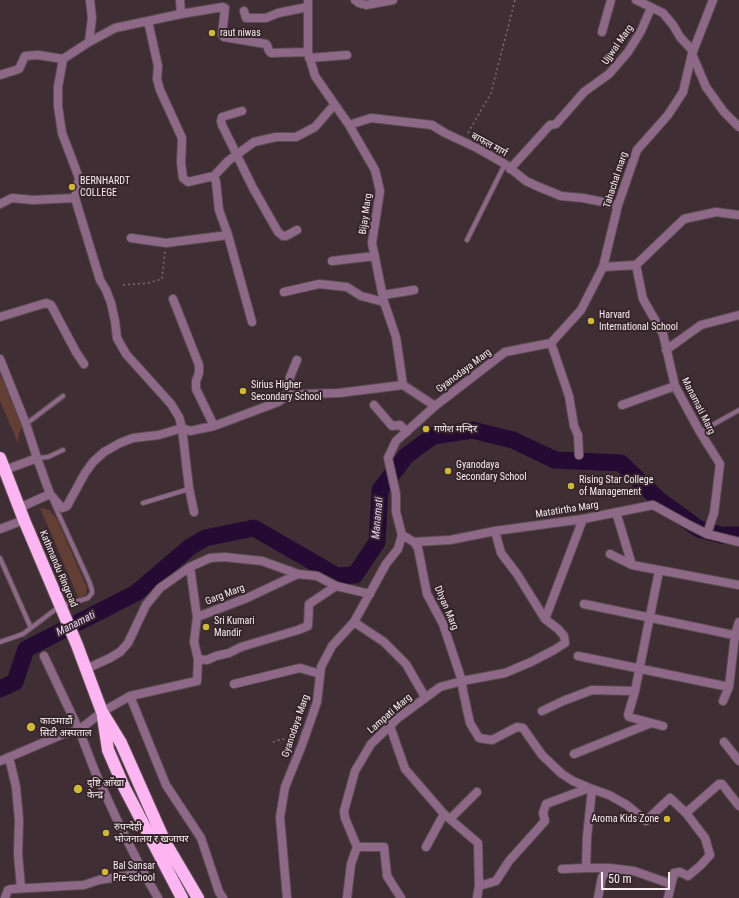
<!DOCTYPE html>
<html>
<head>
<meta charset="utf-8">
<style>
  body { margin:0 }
  #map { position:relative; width:739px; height:898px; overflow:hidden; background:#3f2f35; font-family:"Roboto Condensed",sans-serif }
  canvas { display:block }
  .scale { position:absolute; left:601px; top:872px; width:69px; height:18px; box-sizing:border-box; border:2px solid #f8edf1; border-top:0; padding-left:5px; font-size:12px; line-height:14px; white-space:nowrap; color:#f8edf1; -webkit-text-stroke:3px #35252b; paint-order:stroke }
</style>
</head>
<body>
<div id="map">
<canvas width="739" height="898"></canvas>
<div class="scale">50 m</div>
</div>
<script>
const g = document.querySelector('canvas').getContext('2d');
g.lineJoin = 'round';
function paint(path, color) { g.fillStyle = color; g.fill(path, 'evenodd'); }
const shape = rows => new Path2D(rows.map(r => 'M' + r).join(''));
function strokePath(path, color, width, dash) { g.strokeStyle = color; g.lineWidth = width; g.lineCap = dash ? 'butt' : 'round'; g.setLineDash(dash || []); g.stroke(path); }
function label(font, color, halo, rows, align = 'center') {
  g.font = font + ' "Roboto Condensed","Noto Sans Devanagari",sans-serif'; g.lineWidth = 4; g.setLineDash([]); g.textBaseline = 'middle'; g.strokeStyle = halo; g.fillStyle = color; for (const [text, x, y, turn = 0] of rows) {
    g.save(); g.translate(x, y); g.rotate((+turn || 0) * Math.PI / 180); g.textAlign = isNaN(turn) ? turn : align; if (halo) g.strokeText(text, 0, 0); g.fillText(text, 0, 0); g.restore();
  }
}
paint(shape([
  [0,374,22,427,19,433,18,443,0,401],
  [40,508,49,510,57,519,87,588,86,594,79,599]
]), '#633e34');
strokePath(shape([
  [0,689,15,682,26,649,136,593,190,547,205,538,254,528,337,576,355,575,377,542,380,490,406,456,433,436,472,430,513,440,555,460,621,463,659,500,699,529,721,535,739,535]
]), '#250b34', 17);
const lane = shape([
  [467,240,505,164],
  [26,424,63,396],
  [700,432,739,410],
  [37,458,48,457,63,450],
  [143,503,189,489],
  [0,558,31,628],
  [0,642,23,634,60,606,82,600,88,598,92,593,92,590,89,581,53,502]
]);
const street = shape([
  [180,0,181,14,223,7,225,8,222,35,224,37,266,44,267,45,269,51,271,53,308,52],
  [308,0,308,52,315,76,349,125,375,170,380,191,372,243,384,302,396,337,403,385,435,406],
  [355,0,359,3,366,5,393,0],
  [636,0,663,13,673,25,680,37,693,51],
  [244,11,246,18,266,18,278,13,308,7],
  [181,14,115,28,89,42,63,59,58,87,58,106,62,133,79,178,75,198,100,280,106,290,111,303,115,321,117,338,126,354,171,404,179,417,182,428,189,488,194,512],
  [148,21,158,66,157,79,160,90,182,138,181,163,183,178,188,182,214,176,228,161,254,142,276,137,296,137,315,127,334,105],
  [602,32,611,0],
  [89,42,92,18,90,0],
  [692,54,706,87,724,112,739,127],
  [309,58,347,55],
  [0,75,19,69,25,56,38,55,63,59],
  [242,111,222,117,221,121,222,125,253,188,278,232,283,236,286,236,297,230],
  [349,125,371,118,432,125,445,133,477,148,505,164,526,181,539,187,561,196,583,198,618,205],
  [510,169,550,125,556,124,584,92,609,74,628,52,641,31,651,8],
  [214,176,216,182,219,210,228,235,252,322],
  [0,204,12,198,33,200,75,198],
  [131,238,166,243,228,235],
  [332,261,375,256],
  [636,265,643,299,663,334,675,386,700,432,720,464,714,513,707,534],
  [603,267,618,205,637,150,668,115,683,92,692,54,713,0],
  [284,292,319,284,347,287,361,296,384,302],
  [383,295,414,290],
  [173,299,199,365,199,373,196,381,196,389,214,426],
  [0,317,46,303,51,305,76,352,84,364],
  [551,343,569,396,574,426,578,435,579,455],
  [666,350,701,325,739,315],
  [0,359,26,424,37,458,5,470],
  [297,360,290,377,287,396,303,394,339,393,403,385],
  [374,405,392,426,400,425,407,432],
  [622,405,675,386],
  [37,458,50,494],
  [19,508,50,494,62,508,67,506,85,473,93,462,104,452,120,443,133,438,159,435,182,428,190,431,214,426,278,402,287,396],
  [616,512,632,565],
  [0,529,24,520],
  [402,535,414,542,450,540,495,531,583,519,653,505,689,525,707,534,739,542],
  [414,542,418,548,427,594,443,624,462,681,463,691,470,723,479,738,492,740,517,727,523,728,542,755,562,774,573,781,592,789],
  [610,554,632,565,739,585],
  [190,567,197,617],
  [659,571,635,691,628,715,629,717,663,726],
  [584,604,739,636],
  [545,619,583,519],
  [354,622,384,642,406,664,425,697],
  [44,656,79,730,96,774,118,822,142,870,158,898],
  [578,656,729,687],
  [198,659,207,660,216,656,229,653,241,647,298,630,308,626,309,604,336,586],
  [86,669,110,658,120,652,128,643,146,605,160,588,190,567,210,558,224,557,262,561,298,574],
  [234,684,300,668,320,674],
  [130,696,166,785,201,838,219,892,223,898],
  [723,701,729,687,735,635,739,622],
  [542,711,563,701,592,690,635,691],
  [390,726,405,769,444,814,478,843,479,886,477,898],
  [724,742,739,761],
  [574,754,651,723],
  [9,757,16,787,19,820,18,854,21,888],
  [0,761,61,735,79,730,102,712,130,696,197,681,198,659,194,642,197,617,247,598,298,574,317,576,336,586,370,594],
  [450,819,477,792],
  [357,847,384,847,387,876,401,898],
  [426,847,444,814],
  [586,868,609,868],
  [562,869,586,868,587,837,592,789,609,795,627,805,646,821,670,798,686,813,719,784,722,784,739,806],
  [479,886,496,881,509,861,545,821,543,813,546,804,589,788],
  [5,898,8,890,12,889,84,885,99,880,137,874,142,870],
  [287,898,280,817,285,787,302,745,317,702,321,667,332,646,354,622,386,564,398,549,402,535,396,512,396,494,388,458,396,441,435,406,505,352,551,343,581,310,603,267,636,265,684,219,716,212,739,215],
  [347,898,351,864,357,847,345,818,344,811,355,771,371,744,398,718,440,687,462,681,505,673,531,662,554,650,565,643,564,636,558,629,545,619,517,574,501,553,495,531],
  [598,898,602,877,609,868,634,871,671,884],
  [668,898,674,873,680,872,688,876,701,865,710,855,705,838,686,813]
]);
const highway = shape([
  [0,458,24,520,77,645,102,712,121,743,165,842,198,898],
  [103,717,108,750,124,787,182,898]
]);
strokePath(lane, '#5d4d53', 6);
strokePath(street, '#5d4d53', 10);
strokePath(highway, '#5d4d53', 14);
strokePath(shape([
  [468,133,491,93,515,0],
  [123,285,148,283,162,279,165,251],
  [273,742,282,739,295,741]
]), '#7c6e73', 1.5, [2, 3]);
strokePath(lane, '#8d6987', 4);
strokePath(street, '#8d6987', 8);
strokePath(highway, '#fdb6f1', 12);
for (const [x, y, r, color] of [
  [212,33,4,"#ceb837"],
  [72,187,4,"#ceb837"],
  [591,321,4,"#ceb837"],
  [243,391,4,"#ceb837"],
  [426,429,4,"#ceb837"],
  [448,471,4,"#ceb837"],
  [571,486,4,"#ceb837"],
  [206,627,4,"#ceb837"],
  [31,727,5,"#ceb837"],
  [78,789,5,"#ceb837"],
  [667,819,4,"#ceb837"],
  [106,833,4,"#ceb837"],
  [105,872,4,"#ceb837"]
]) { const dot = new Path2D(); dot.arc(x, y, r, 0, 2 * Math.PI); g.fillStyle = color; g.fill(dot); strokePath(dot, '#35252b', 1.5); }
label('10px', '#f8edf1', '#35252b', [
  ["raut niwas",220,33],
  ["BERNHARDT",80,181],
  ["COLLEGE",80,193],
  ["Harvard",599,315],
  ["International School",599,327],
  ["Sirius Higher",251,385],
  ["Secondary School",251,397],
  ["गणेश मन्दिर",434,429],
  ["Gyanodaya",456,465],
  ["Secondary School",456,477],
  ["Rising Star College",579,480],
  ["of Management",579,492],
  ["Sri Kumari",214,621],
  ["Mandir",214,633],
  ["काठमाडौं",40,721],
  ["सिटी अस्पताल",40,733],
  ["द्ष्टि आँखा",87,783],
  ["केन्द्र",87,795],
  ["Aroma Kids Zone",659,819,"right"],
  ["रुपन्देही",114,827],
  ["भोजनालय र खजाघर",114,839],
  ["Bal Sansar",113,866],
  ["Pre-school",113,878]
], 'left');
label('10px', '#f8edf1', '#35252b', [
  ["Ujjwal Marg",618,45,-55],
  ["बाफल मार्ग",489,145,29],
  ["Tahachal marg",616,180,-72],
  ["Bijay Marg",366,214,-82],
  ["Gyanodaya Marg",464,371,-37],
  ["Manamati Marg",698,406,63],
  ["Matatirtha Marg",567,510,-9],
  ["Kathmandu Ringroad",58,569,67],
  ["Garg Marg",225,595,-21],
  ["Dhyan Marg",446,608,67],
  ["Lampati Marg",390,714,-41],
  ["Gyanodaya Marg",296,726,-71]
]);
label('italic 11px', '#ead0fc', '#35252b', [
  ["Manamati",378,518,-85],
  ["Manamati",76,624,-27]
]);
</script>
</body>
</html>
